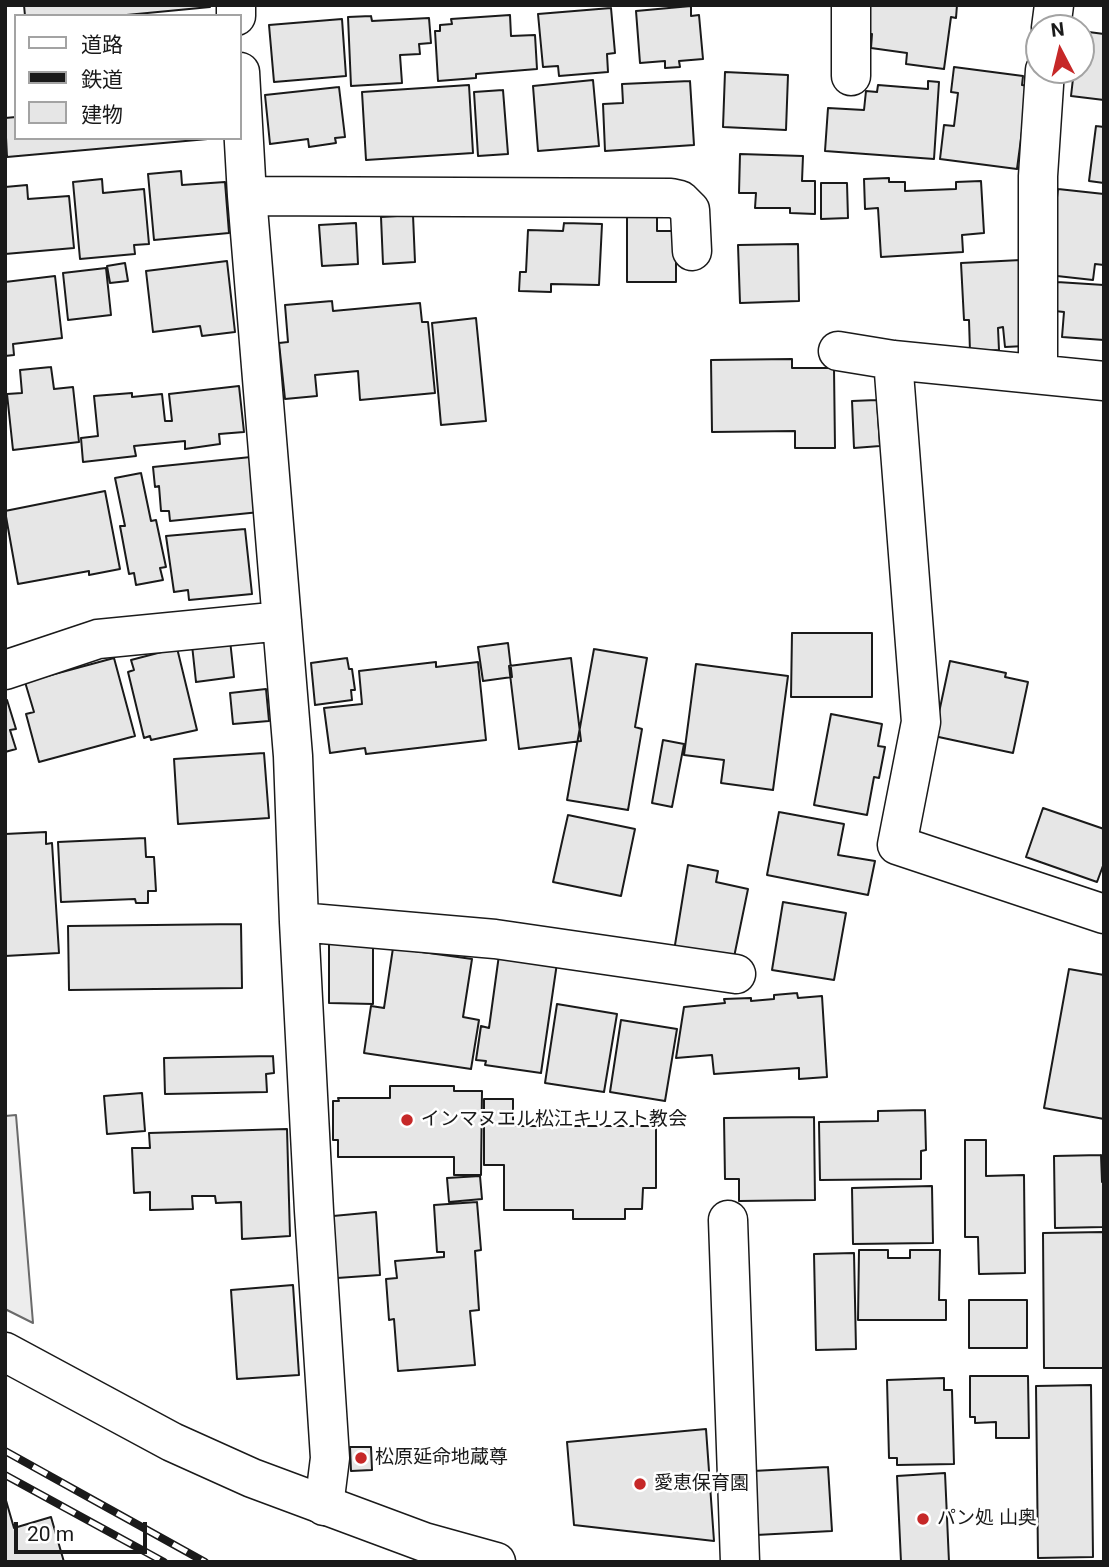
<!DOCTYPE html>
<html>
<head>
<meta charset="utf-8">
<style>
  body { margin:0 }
  #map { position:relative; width:1109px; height:1567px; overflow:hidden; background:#fff; font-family:Roboto,"Noto Sans JP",sans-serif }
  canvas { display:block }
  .frame { position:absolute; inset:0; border:7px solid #1a1a1a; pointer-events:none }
  .legend { position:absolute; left:14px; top:14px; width:228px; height:126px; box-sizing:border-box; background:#fff; border:2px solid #a3a3a3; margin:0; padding:9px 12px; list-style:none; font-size:21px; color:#1a1a1a }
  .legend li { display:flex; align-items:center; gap:14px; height:35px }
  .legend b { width:35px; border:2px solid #a3a3a3 }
  .north { position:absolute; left:1025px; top:14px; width:70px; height:70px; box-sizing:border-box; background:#fff; border:2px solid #a3a3a3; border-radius:50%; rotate:353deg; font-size:19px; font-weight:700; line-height:28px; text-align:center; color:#1a1a1a }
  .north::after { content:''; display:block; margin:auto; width:24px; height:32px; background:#c62828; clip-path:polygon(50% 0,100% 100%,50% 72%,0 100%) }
  .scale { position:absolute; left:14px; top:1522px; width:133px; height:32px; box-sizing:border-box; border:4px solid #1a1a1a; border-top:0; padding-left:9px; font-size:21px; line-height:24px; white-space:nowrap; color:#1a1a1a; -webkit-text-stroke:5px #fff; paint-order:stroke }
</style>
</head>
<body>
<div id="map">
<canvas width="1109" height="1567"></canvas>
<div class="frame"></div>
<ul class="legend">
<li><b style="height:9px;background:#fff"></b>道路</li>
<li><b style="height:9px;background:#1a1a1a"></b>鉄道</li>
<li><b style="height:19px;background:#e6e6e6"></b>建物</li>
</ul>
<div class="north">N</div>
<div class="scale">20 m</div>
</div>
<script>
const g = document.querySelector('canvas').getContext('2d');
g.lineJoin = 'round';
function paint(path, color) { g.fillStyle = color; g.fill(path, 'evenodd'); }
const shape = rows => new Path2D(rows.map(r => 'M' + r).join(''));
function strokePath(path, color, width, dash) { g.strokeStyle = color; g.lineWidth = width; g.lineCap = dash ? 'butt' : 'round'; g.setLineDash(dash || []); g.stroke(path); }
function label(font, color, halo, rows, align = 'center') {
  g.font = font + ' Roboto,"Noto Sans JP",sans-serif'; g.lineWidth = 5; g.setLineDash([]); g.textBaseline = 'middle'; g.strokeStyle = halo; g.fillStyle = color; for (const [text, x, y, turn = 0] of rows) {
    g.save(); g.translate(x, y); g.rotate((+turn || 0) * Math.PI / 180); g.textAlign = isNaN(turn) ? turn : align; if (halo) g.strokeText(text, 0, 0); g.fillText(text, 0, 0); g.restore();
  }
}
const parking = shape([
  [16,1115,33,1323,5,1309,5,1116,16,1115]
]);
paint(parking, '#ededed');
strokePath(parking, '#6a6a6a', 2);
const building = shape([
  [24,5,210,5,210,7,116,16,25,16,24,5],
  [870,5,957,5,956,18,951,17,944,69,906,64,907,53,871,48,872,34,866,34,870,5],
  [691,6,691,16,699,15,703,59,679,61,680,67,665,68,665,61,640,63,636,11,691,6],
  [611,8,615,53,607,54,608,72,559,76,558,66,543,67,538,14,611,8],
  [510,15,511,36,535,35,537,69,476,74,476,78,438,81,435,31,440,31,440,25,452,24,451,19,510,15],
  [371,16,372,21,429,18,431,43,419,44,420,54,400,55,402,83,351,86,348,17,371,16],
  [342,19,346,76,274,82,269,25,342,19],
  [1081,31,1104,34,1104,100,1071,96,1074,70,1081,70,1081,31],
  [954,67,1023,76,1022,85,1028,86,1017,169,940,159,944,125,954,126,958,93,951,92,954,67],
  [725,72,788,75,786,130,723,127,725,72],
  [593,80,599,146,538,151,533,86,593,80],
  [690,81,694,145,605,151,603,104,623,103,622,84,690,81],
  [928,81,939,82,934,159,825,151,828,108,864,110,866,91,877,92,878,85,928,89,928,81],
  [469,85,473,153,366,160,362,92,469,85],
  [339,87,345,137,335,138,336,143,309,147,308,139,270,144,265,95,339,87],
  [503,90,508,154,478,156,474,92,503,90],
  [16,117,16,138,219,138,7,157,5,118,16,117],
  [1096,126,1104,127,1104,183,1089,181,1096,126],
  [740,154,803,156,802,181,815,181,815,214,790,213,790,208,755,208,756,193,739,193,740,154],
  [181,171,182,185,225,182,229,233,154,240,148,174,181,171],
  [889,178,889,182,905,182,905,191,956,189,956,182,981,181,984,233,962,235,963,252,881,257,878,208,865,209,864,179,889,178],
  [102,179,103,193,144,189,149,244,134,245,135,254,80,259,73,182,102,179],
  [821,183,847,183,848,218,821,219,821,183],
  [27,185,28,199,69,196,74,248,5,254,5,187,27,185],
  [1058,189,1104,194,1104,265,1095,264,1093,280,1048,275,1058,189],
  [413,215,415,262,383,264,381,217,413,215],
  [627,216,657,216,657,231,676,231,676,282,627,282,627,216],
  [356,223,358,264,322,266,319,225,356,223],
  [564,223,602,224,599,285,551,284,551,292,519,291,520,272,526,272,528,230,563,231,564,223],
  [798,244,799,301,740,303,738,245,798,244],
  [1021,260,1025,346,1005,347,1003,327,998,328,999,350,970,352,969,320,964,320,961,263,1021,260],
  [227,261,235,332,202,336,200,326,153,332,146,271,227,261],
  [125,263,128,281,110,283,107,266,125,263],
  [106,268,111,315,68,320,63,273,106,268],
  [55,276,62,338,13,344,14,355,5,356,5,282,55,276],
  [1057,282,1104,285,1104,340,1062,337,1064,312,1055,311,1057,282],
  [332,301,333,311,420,303,422,322,428,322,435,393,360,400,358,371,315,375,317,396,285,399,279,343,288,342,285,305,332,301],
  [476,318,486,421,441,425,432,323,476,318],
  [792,359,792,368,834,368,835,448,795,448,795,431,712,432,711,360,792,359],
  [51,367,54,389,73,387,79,442,13,450,7,394,22,393,20,370,51,367],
  [239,386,244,432,219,434,220,444,185,449,185,441,134,446,136,456,83,462,81,438,98,436,94,396,132,393,132,397,162,394,165,421,172,421,169,394,239,386],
  [877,400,880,446,854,448,852,401,877,400],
  [251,457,260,512,170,521,169,511,161,511,159,486,155,487,153,467,251,457],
  [141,473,151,521,156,520,166,567,160,568,163,580,136,585,134,573,129,574,120,526,125,526,115,478,141,473],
  [105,491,120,569,89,575,89,571,18,584,5,511,105,491],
  [245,529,252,594,189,600,188,590,174,592,166,536,245,529],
  [792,633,872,633,872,697,791,697,792,633],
  [230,640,234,677,196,682,192,645,230,640],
  [508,643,512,677,483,681,478,647,508,643],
  [177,648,197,730,151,740,150,736,144,738,128,672,134,670,131,660,177,648],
  [594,649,647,658,635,727,642,729,628,810,567,800,594,649],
  [114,658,135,736,39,762,26,714,34,712,25,682,114,658],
  [347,658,349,669,352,669,355,690,351,690,352,700,315,705,311,663,347,658],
  [571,658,581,741,519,749,509,666,571,658],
  [950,661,1006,673,1005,677,1028,682,1013,753,934,736,950,661],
  [436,662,436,667,478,662,486,740,366,754,365,748,330,753,324,708,362,704,359,671,436,662],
  [696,664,788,676,773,790,721,783,724,760,684,755,696,664],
  [266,689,269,721,233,724,230,693,266,689],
  [7,700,16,729,10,730,16,749,5,752,5,701,7,700],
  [831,714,882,724,878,746,885,747,879,778,874,777,867,815,814,805,831,714],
  [663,740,684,744,672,807,652,803,663,740],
  [264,753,269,818,178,824,174,759,264,753],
  [1043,808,1104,829,1104,863,1097,882,1026,857,1043,808],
  [779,812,844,824,838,855,875,861,868,895,767,875,779,812],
  [568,815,635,829,621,896,553,882,568,815],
  [46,832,46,844,52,843,59,953,5,956,5,834,46,832],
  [145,838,146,857,154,857,156,891,148,891,148,903,136,903,135,899,61,902,58,842,145,838],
  [688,865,718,871,716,882,748,889,733,962,674,951,688,865],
  [783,902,846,913,834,980,772,970,783,902],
  [241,924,242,988,69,990,68,926,241,924],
  [329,943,373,944,373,1004,329,1003,329,943],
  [393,948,472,959,463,1017,479,1020,471,1069,364,1053,371,1006,384,1008,393,948],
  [499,955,557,963,541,1073,485,1065,486,1061,476,1060,481,1026,489,1028,499,955],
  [1069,969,1104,975,1104,1119,1044,1108,1069,969],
  [797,993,798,998,822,996,827,1077,799,1079,799,1068,714,1074,712,1055,676,1058,684,1007,725,1003,724,999,751,998,751,1001,774,999,774,995,797,993],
  [557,1004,617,1014,604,1092,545,1083,557,1004],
  [621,1020,677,1029,665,1101,610,1092,621,1020],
  [273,1056,274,1073,266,1074,267,1092,165,1094,164,1058,273,1056],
  [390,1086,454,1086,454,1091,482,1091,481,1175,454,1175,454,1157,338,1157,338,1140,333,1140,333,1101,339,1101,338,1098,390,1098,390,1086],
  [142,1093,145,1131,107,1134,104,1096,142,1093],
  [484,1099,513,1099,513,1126,656,1126,656,1188,643,1188,642,1209,625,1209,625,1219,573,1219,573,1210,504,1210,504,1165,484,1165,484,1099],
  [925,1110,926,1150,921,1151,921,1179,820,1180,819,1122,878,1121,878,1111,925,1110],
  [814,1117,815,1200,739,1201,739,1179,725,1179,724,1118,814,1117],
  [287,1129,290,1236,242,1239,241,1202,216,1203,215,1196,192,1196,193,1209,150,1210,150,1192,134,1193,132,1148,150,1148,149,1133,287,1129],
  [965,1140,986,1140,986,1176,1024,1175,1025,1273,979,1274,978,1237,965,1237,965,1140],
  [1101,1155,1102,1182,1104,1182,1104,1227,1055,1228,1054,1156,1101,1155],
  [480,1176,482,1199,449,1202,447,1178,480,1176],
  [932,1186,933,1243,853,1244,852,1188,932,1186],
  [477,1202,481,1250,475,1251,479,1310,470,1311,475,1365,398,1371,394,1319,389,1320,386,1279,397,1278,395,1261,444,1257,444,1252,437,1252,434,1205,477,1202],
  [376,1212,380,1275,337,1278,333,1216,376,1212],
  [1104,1232,1104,1368,1044,1368,1043,1233,1104,1232],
  [859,1250,888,1250,888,1258,910,1258,910,1250,940,1250,939,1300,946,1300,946,1320,858,1320,859,1250],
  [854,1253,856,1349,816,1350,814,1254,854,1253],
  [293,1285,299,1375,237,1379,231,1290,293,1285],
  [969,1300,1027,1300,1027,1348,969,1348,969,1300],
  [970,1376,1028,1376,1029,1438,996,1438,996,1422,975,1423,975,1417,970,1417,970,1376],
  [944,1378,944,1390,952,1390,954,1464,897,1465,897,1458,889,1458,887,1380,944,1378],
  [1091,1385,1093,1557,1038,1558,1036,1386,1091,1385],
  [706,1429,714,1541,574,1525,567,1442,706,1429],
  [350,1447,371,1447,372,1470,351,1471,350,1447],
  [828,1467,832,1531,756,1535,753,1471,828,1467],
  [945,1473,949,1562,901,1562,897,1476,945,1473],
  [5,1497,14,1528,51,1517,64,1562,5,1562,5,1497]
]);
paint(building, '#e6e6e6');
strokePath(building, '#1a1a1a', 2);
const minor = shape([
  [236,5,236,16],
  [851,5,851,76],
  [1051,28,1054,5],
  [240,72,247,196,293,756,299,922,314,1211,330,1458,324,1506],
  [247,196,671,198,680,200,690,210,692,251],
  [838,351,893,360,1104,381],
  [893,360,921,722,897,845,1104,914],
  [1038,373,1038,176,1045,70],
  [5,670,98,639,282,621],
  [299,922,495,939,736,974],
  [728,1220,740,1562]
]);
const tertiary = shape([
  [5,1352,172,1442,252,1478,424,1542,496,1562]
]);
strokePath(minor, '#1a1a1a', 41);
strokePath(tertiary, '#1a1a1a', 41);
strokePath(minor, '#fff', 38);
strokePath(tertiary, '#fff', 38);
const rail = shape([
  [5,1451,205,1562],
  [5,1475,164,1562]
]);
strokePath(rail, '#1a1a1a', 8);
strokePath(rail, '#fff', 5, [16]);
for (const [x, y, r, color] of [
  [407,1120,7,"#c62828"],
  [361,1458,7,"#c62828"],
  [640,1484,7,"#c62828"],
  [923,1519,7,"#c62828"]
]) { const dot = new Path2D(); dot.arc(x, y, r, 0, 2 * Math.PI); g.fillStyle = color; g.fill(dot); strokePath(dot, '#fff', 2.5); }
label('19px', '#1a1a1a', '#fff', [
  ["インマヌエル松江キリスト教会",421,1120],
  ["松原延命地蔵尊",375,1458],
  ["愛恵保育園",654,1484],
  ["パン処 山奥",937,1519]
], 'left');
</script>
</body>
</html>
